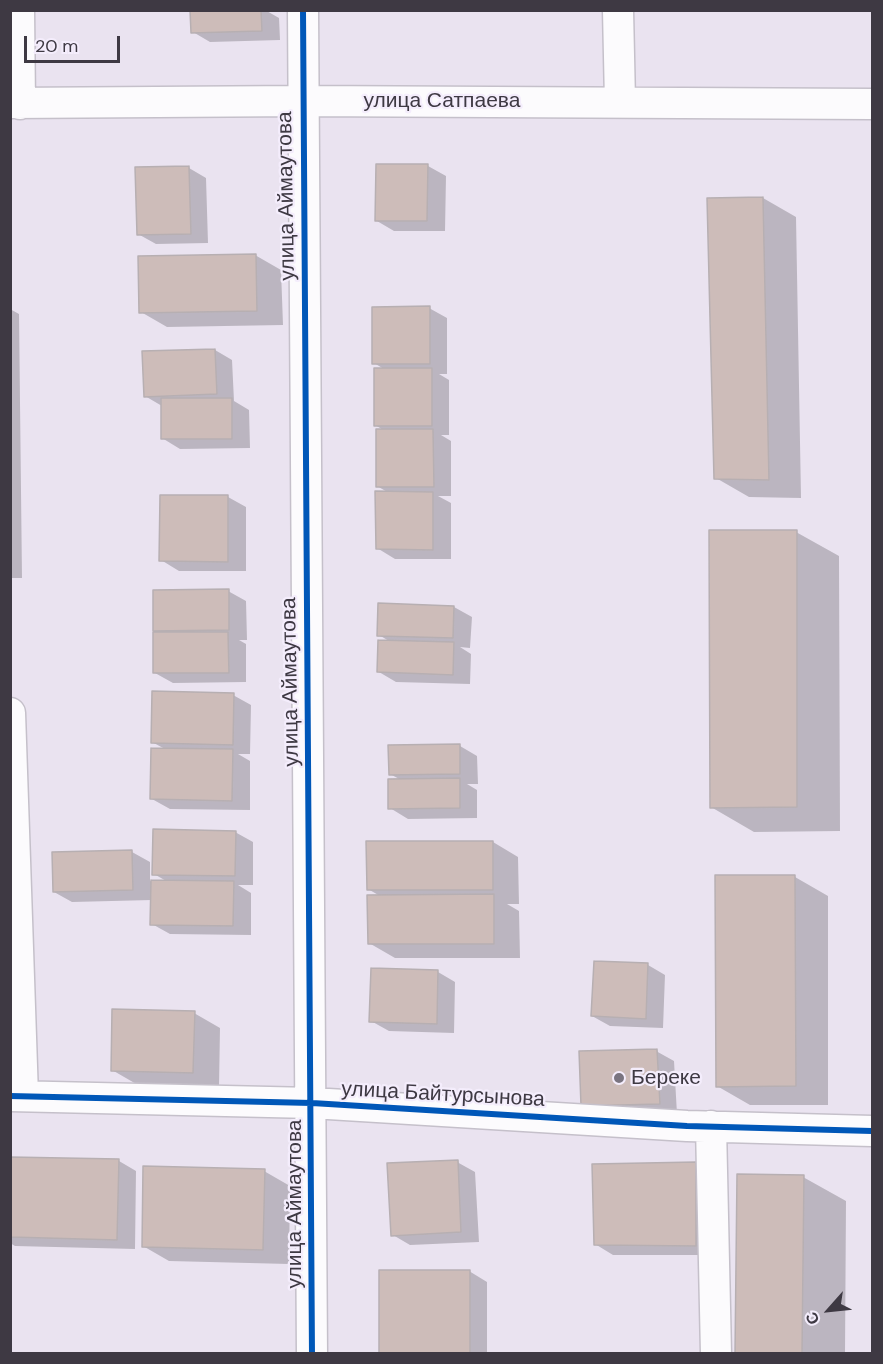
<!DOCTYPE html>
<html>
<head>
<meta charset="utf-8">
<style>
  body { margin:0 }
  #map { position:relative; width:883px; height:1364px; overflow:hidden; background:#eae3f0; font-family:"DM Sans",sans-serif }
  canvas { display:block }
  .frame { position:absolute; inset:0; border:12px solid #3e3943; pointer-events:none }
  .north { position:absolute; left:799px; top:1280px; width:60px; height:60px; -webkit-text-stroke:4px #f4edfc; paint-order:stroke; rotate:243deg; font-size:16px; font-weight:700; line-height:24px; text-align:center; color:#3e3943 }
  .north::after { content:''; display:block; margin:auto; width:21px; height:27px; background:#3e3943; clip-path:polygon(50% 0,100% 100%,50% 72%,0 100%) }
  .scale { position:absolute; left:24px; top:36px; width:96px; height:27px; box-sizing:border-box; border:3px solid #3e3943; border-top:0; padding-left:8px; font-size:18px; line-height:21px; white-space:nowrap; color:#3e3943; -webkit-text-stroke:4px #f4edfc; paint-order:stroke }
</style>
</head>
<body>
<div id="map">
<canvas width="883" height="1364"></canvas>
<div class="frame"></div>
<div class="north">С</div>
<div class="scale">20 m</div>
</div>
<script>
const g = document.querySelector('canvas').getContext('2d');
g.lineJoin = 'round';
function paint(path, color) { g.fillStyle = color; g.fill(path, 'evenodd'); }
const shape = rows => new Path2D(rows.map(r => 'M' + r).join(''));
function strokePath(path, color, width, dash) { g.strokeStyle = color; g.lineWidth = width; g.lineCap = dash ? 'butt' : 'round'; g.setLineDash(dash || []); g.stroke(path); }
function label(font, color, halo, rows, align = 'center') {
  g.font = font + ' "DM Sans",sans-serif'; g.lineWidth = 4.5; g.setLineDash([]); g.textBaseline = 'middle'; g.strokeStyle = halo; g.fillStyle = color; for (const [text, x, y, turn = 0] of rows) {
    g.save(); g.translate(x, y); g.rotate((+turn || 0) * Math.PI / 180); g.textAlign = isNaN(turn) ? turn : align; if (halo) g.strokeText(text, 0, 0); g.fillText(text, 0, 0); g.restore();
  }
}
paint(shape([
  [192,10,265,10,279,18,280,40,210,42,193,32],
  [428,166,446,176,445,231,394,231,377,221],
  [189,168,206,178,208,243,156,244,138,234],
  [763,198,796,217,801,498,749,497,716,478],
  [255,255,281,270,283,325,167,327,141,312],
  [429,308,447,318,447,374,439,374,449,380,449,435,441,435,451,441,451,496,438,496,451,503,451,559,395,559,377,548,389,493,377,486,385,431,375,425,384,369,374,363],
  [10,309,19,314,22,578,10,578],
  [215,350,232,360,234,401,249,410,250,448,180,449,162,438,162,406,145,396],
  [161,496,228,497,246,507,246,571,179,571,161,560],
  [796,532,839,556,840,831,754,832,711,807],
  [228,591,246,601,247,640,239,640,246,644,246,682,173,683,155,673,161,634,155,630],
  [454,607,472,617,470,648,460,647,471,654,470,684,396,682,379,672,389,641,379,635],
  [233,695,251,705,250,754,238,754,250,761,250,810,170,809,152,799,165,749,152,742],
  [460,746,477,756,478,784,467,784,477,790,477,818,408,819,390,808,401,780,390,774],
  [235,832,253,842,253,885,238,885,251,893,251,935,170,934,152,924,152,900,72,902,54,892,132,852,150,862,150,881,168,882,154,874],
  [493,842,518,857,519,904,507,904,519,911,520,958,395,958,369,943,380,896,368,889],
  [795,877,828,896,828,1105,750,1105,717,1086],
  [648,965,665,975,663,1028,610,1026,592,1016],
  [438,972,455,982,454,1033,389,1031,371,1021],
  [194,1013,220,1028,219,1087,138,1085,112,1070],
  [656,1051,674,1061,677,1114,583,1105],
  [10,1158,119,1161,136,1171,135,1249,15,1246,10,1243],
  [457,1162,475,1172,479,1242,410,1245,393,1235],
  [696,1163,714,1174,713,1255,613,1255,595,1244],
  [264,1171,290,1186,289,1264,169,1261,143,1246],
  [803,1177,846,1201,845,1354,736,1354],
  [469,1271,487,1282,487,1354,381,1354]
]), '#0003');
const building = shape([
  [190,10,261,10,262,31,191,33,190,10],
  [376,164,428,164,427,221,375,221,376,164],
  [189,166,191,234,137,235,135,167,189,166],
  [763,197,769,480,714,479,707,198,763,197],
  [256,254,257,311,139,313,138,256,256,254],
  [430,306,430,364,372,364,372,307,430,306],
  [215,349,217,394,144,397,142,351,215,349],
  [374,368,432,368,432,426,374,426,374,368],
  [161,398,232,398,232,439,161,439,161,398],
  [376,429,433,429,434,487,376,487,376,429],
  [375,491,433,492,433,550,376,549,375,491],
  [160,495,228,495,228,562,159,561,160,495],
  [709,530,797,530,797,807,710,808,709,530],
  [229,589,229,630,153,631,153,590,229,589],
  [378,603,454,606,453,638,377,636,378,603],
  [153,632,228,632,229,673,153,673,153,632],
  [378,640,454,642,453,675,377,672,378,640],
  [152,691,234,693,233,745,151,743,152,691],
  [460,744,460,774,389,775,388,745,460,744],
  [151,748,233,749,232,801,150,799,151,748],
  [460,778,460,808,388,809,388,779,460,778],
  [153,829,236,831,235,876,152,875,153,829],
  [366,841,493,841,493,890,367,890,366,841],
  [132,850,133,890,53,892,52,852,132,850],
  [715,875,795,875,796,1086,716,1087,715,875],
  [151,880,234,881,233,926,150,925,151,880],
  [494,894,494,944,368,944,367,895,494,894],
  [594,961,648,963,646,1019,591,1016,594,961],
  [371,968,438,970,437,1024,369,1022,371,968],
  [112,1009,195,1011,193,1073,111,1071,112,1009],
  [657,1049,660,1104,581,1106,579,1051,657,1049],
  [10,1157,119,1159,117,1240,10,1237,10,1157],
  [458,1160,461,1232,391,1236,387,1163,458,1160],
  [696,1162,696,1246,594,1245,592,1164,696,1162],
  [143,1166,265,1169,263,1250,142,1247,143,1166],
  [737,1174,804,1175,802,1354,735,1354,737,1174],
  [379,1270,470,1270,470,1354,379,1354,379,1270]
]);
paint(building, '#cdbcb9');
strokePath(building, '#b7afb2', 1.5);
const street = shape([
  [19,10,20,104],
  [303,10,312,1354],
  [618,10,620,102],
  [10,103,303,101,872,104],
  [10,713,23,1096],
  [10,1096,312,1103,687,1126,872,1131],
  [711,1126,716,1354]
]);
strokePath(street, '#c5c0ca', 33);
strokePath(street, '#fcfbfd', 30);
strokePath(shape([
  [303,10,312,1354],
  [10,1096,312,1103,687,1126,872,1131]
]), '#0057b8', 6);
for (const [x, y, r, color] of [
  [619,1078,6,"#7a7480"]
]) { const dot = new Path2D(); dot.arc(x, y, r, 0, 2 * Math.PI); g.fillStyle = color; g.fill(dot); strokePath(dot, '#f4edfc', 2); }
label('21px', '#3e3943', '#f4edfc', [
  ["улица Сатпаева",442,101],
  ["улица Аймаутова",287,196,-91],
  ["улица Аймаутова",291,682,-91],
  ["улица Байтурсынова",443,1095,3],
  ["улица Аймаутова",295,1204,-90]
]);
label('21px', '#3e3943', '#f4edfc', [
  ["Береке",631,1078]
], 'left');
</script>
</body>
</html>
